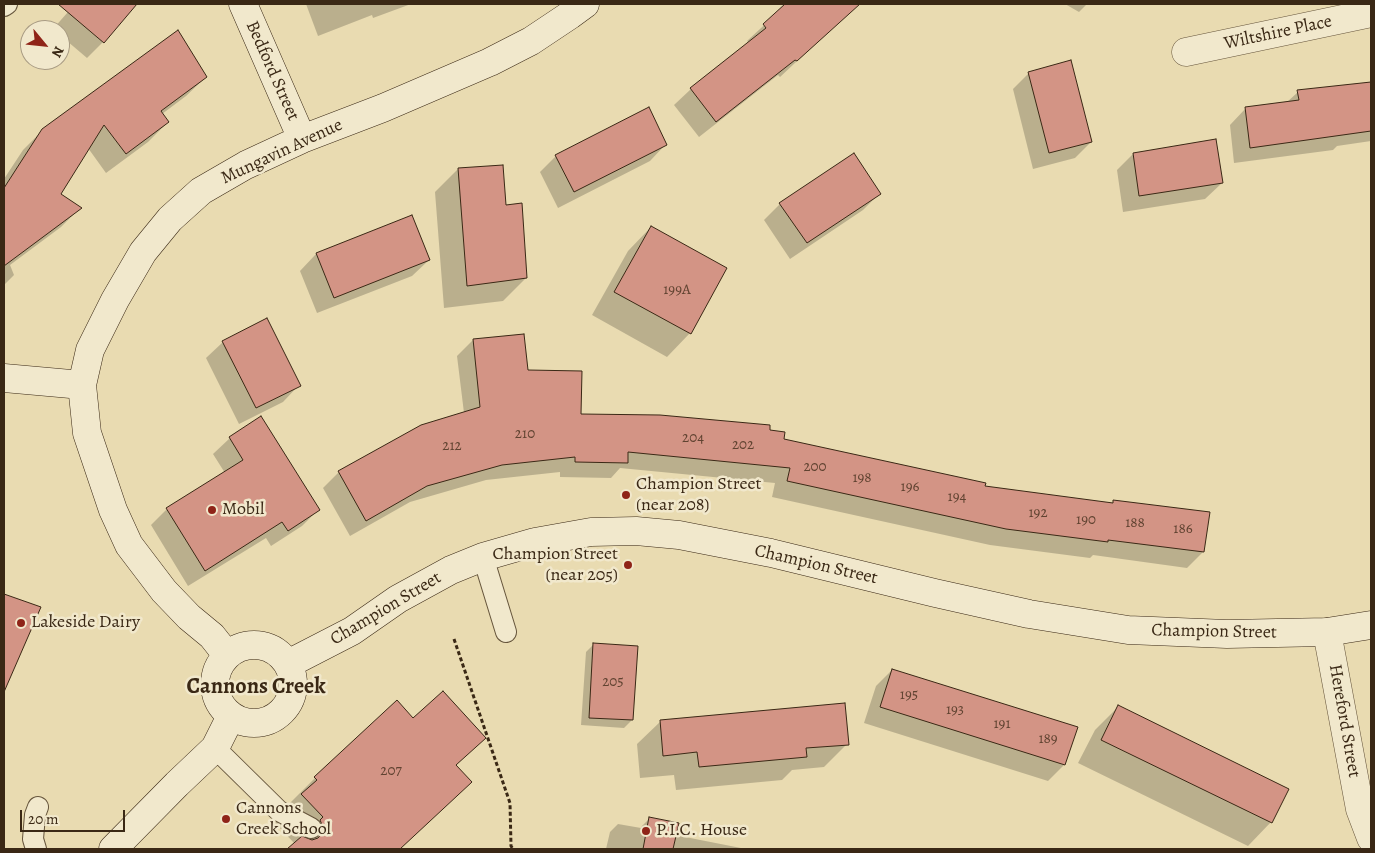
<!DOCTYPE html>
<html>
<head>
<meta charset="utf-8">
<style>
  body { margin:0 }
  #map { position:relative; width:1375px; height:853px; overflow:hidden; background:#e9dbb1; font-family:Alegreya,serif }
  canvas { display:block }
  .frame { position:absolute; inset:0; border:5px solid #3a2815; pointer-events:none }
  .north { position:absolute; left:20px; top:20px; width:50px; height:50px; box-sizing:border-box; background:#f1e8cc; border:1px solid #a89b83; border-radius:50%; rotate:118deg; font-size:14px; font-weight:700; line-height:20px; text-align:center; color:#3a2815 }
  .north::after { content:''; display:block; margin:auto; width:18px; height:22px; background:#8f2418; clip-path:polygon(50% 0,100% 100%,50% 72%,0 100%) }
  .scale { position:absolute; left:20px; top:810px; width:105px; height:22px; box-sizing:border-box; border:2px solid #3a2815; border-top:0; padding-left:6px; font-size:15px; line-height:18px; white-space:nowrap; color:#3a2815; -webkit-text-stroke:4px #f1e8cc; paint-order:stroke }
</style>
</head>
<body>
<div id="map">
<canvas width="1375" height="853"></canvas>
<div class="frame"></div>
<div class="north">N</div>
<div class="scale">20 m</div>
</div>
<script>
const g = document.querySelector('canvas').getContext('2d');
g.lineJoin = 'round';
function paint(path, color) { g.fillStyle = color; g.fill(path, 'evenodd'); }
const shape = rows => new Path2D(rows.map(r => 'M' + r).join(''));
function strokePath(path, color, width, dash) { g.strokeStyle = color; g.lineWidth = width; g.lineCap = dash ? 'butt' : 'round'; g.setLineDash(dash || []); g.stroke(path); }
function label(font, color, halo, rows, align = 'center') {
  g.font = font + ' Alegreya,serif'; g.lineWidth = 5; g.setLineDash([]); g.textBaseline = 'middle'; g.strokeStyle = halo; g.fillStyle = color; for (const [text, x, y, turn = 0] of rows) {
    g.save(); g.translate(x, y); g.rotate((+turn || 0) * Math.PI / 180); g.textAlign = isNaN(turn) ? turn : align; if (halo) g.strokeText(text, 0, 0); g.fillText(text, 0, 0); g.restore();
  }
}
paint(shape([
  [75,4,135,4,103,42,87,58,60,35,60,30,53,29],
  [306,4,411,4,373,18,372,15,318,36],
  [787,4,858,4,780,77,778,75,699,137,674,105,691,89,749,43,747,41],
  [1065,4,1087,4,1079,12],
  [1029,73,1091,142,1075,158,1033,169,1013,89],
  [206,77,186,96,162,114,168,122,148,142,106,173,88,148,59,194,80,208,61,227,10,265,14,275,4,285,4,179,23,150,43,130],
  [1371,83,1371,141,1337,146,1333,150,1234,163,1230,125,1246,108,1286,103,1298,92],
  [666,144,650,161,558,208,540,172,556,156],
  [1133,154,1222,183,1205,199,1123,212,1117,170],
  [458,169,505,206,526,278,503,301,444,308,435,192],
  [880,193,863,210,790,259,764,220,780,204],
  [411,217,429,260,412,276,317,313,300,271,316,254],
  [651,227,690,333,667,357,592,315,628,251],
  [473,340,527,371,580,415,769,431,783,440,983,487,1112,504,1114,502,1203,552,1187,568,1093,555,1090,558,990,545,772,497,775,483,620,468,611,478,560,477,560,472,486,480,410,502,350,536,323,488,339,472,464,413,457,356],
  [223,342,299,385,283,402,239,424,206,358],
  [230,438,318,510,302,526,271,546,266,538,188,586,151,525,167,509,225,473,213,454],
  [4,595,39,607,4,690],
  [594,644,632,720,624,728,581,725,586,652],
  [892,670,1064,765,1048,781,864,723,876,686],
  [1118,707,1271,822,1248,846,1078,763,1095,730],
  [413,720,484,738,455,766,470,782,400,849,290,849,295,844,275,823,290,808,288,805,315,778],
  [661,721,847,744,824,767,792,770,782,780,676,790,674,775,640,778,637,744],
  [650,818,675,835,746,849,606,849,610,832,618,824,641,828,642,826]
]), '#0003');
const building = shape([
  [58,4,137,4,104,43,58,4],
  [785,4,860,4,797,61,795,60,716,122,690,88,766,28,763,24,785,4],
  [178,30,207,77,161,111,169,122,126,154,104,125,61,194,82,208,4,266,4,188,42,129,178,30],
  [1071,60,1092,142,1049,153,1028,72,1071,60],
  [1371,82,1371,131,1250,148,1245,107,1299,100,1297,90,1371,82],
  [649,107,667,145,574,192,555,155,649,107],
  [1216,139,1223,183,1139,196,1133,153,1216,139],
  [854,153,881,194,807,243,779,203,854,153],
  [503,165,506,205,522,203,527,278,467,286,458,168,503,165],
  [412,215,430,260,334,298,316,253,412,215],
  [651,226,727,268,691,334,614,292,651,226],
  [267,318,301,386,256,408,222,341,267,318],
  [524,334,528,370,582,371,581,414,660,415,770,425,770,430,785,432,784,439,986,483,985,486,1113,503,1113,500,1210,512,1204,552,1108,540,1108,542,1006,529,787,481,790,468,628,452,628,463,575,462,575,457,502,465,427,486,366,521,338,471,421,425,480,407,473,339,524,334],
  [261,416,320,510,288,531,282,522,205,571,166,508,243,460,229,437,261,416],
  [4,594,41,607,4,692,4,594],
  [593,643,638,646,633,720,589,718,593,643],
  [892,669,1078,727,1065,765,880,707,892,669],
  [443,691,486,738,456,765,472,782,400,849,287,849,302,836,312,840,318,838,322,833,323,827,320,820,323,817,301,794,317,780,314,777,397,700,413,718,443,691],
  [845,703,849,745,806,748,807,757,699,767,697,752,663,756,660,720,845,703],
  [1118,705,1289,789,1272,823,1101,740,1118,705],
  [649,817,679,823,673,849,643,849,649,817]
]);
paint(building, '#d39485');
strokePath(building, '#3a2815', 1);
const lane = shape([
  [4,6,7,4],
  [483,557,506,632],
  [215,748,279,811,311,828],
  [36,849,33,839,35,815,38,807]
]);
const street = shape([
  [1186,52,1371,13],
  [1327,632,1360,809,1371,838]
]);
const secondary = shape([
  [243,4,302,139],
  [4,378,82,385],
  '215 684a39 39 0 1 1 78 0a39 39 0 1 1-78 0Z',
  [227,655,212,636,189,617,164,591,129,545,113,510,87,433,82,385,90,350,115,300,143,252,170,219,201,191,246,165,302,139,383,108,490,62,531,41,570,15,585,4],
  [288,664,352,631,398,599,451,570,483,557,535,542,591,532,636,531,679,535,771,553,935,593,1029,614,1128,630,1227,634,1327,632,1371,625],
  [113,849,177,784,215,748,231,716]
]);
strokePath(lane, '#66553c', 22);
strokePath(street, '#66553c', 29);
strokePath(secondary, '#3a2815', 29);
strokePath(shape([
  [454,639,510,803,511,846,513,849]
]), '#3a2815', 3, [4, 2.5]);
strokePath(lane, '#f1e8cc', 20);
strokePath(street, '#f1e8cc', 28);
strokePath(secondary, '#f1e8cc', 28);
for (const [x, y, r, color] of [
  [626,495,5,"#8f2418"],
  [212,510,5,"#8f2418"],
  [628,565,5,"#8f2418"],
  [21,623,5,"#8f2418"],
  [226,819,5,"#8f2418"],
  [646,831,5,"#8f2418"]
]) { const dot = new Path2D(); dot.arc(x, y, r, 0, 2 * Math.PI); g.fillStyle = color; g.fill(dot); strokePath(dot, '#f1e8cc', 2); }
label('15px', '#604331', null, [
  ["199A",677,290],
  ["210",525,434],
  ["204",693,438],
  ["202",743,445],
  ["212",452,446],
  ["200",815,467],
  ["198",862,478],
  ["196",910,487],
  ["194",957,497],
  ["192",1038,513],
  ["190",1086,520],
  ["188",1135,523],
  ["186",1183,529],
  ["205",613,682],
  ["195",909,695],
  ["193",955,710],
  ["191",1002,724],
  ["189",1048,739],
  ["207",391,771]
]);
label('18px', '#3a2815', '#f1e8cc', [
  ["Wiltshire Place",1278,33,-12],
  ["Bedford Street",272,71,66],
  ["Mungavin Avenue",282,152,-25],
  ["Champion Street",816,565,13],
  ["Champion Street",386,609,-31],
  ["Champion Street",1214,632,1],
  ["Hereford Street",1344,721,80]
]);
label('18px', '#3a2815', '#f1e8cc', [
  ["Champion Street",636,485],
  ["(near 208)",636,506],
  ["Mobil",222,510],
  ["Champion Street",618,555,"right"],
  ["(near 205)",618,576,"right"],
  ["Lakeside Dairy",31,623],
  ["Cannons",236,809],
  ["Creek School",236,830],
  ["P.I.C. House",656,831]
], 'left');
label('bold 22px', '#3a2815', '#f1e8cc', [
  ["Cannons Creek",256,688]
]);
</script>
</body>
</html>
